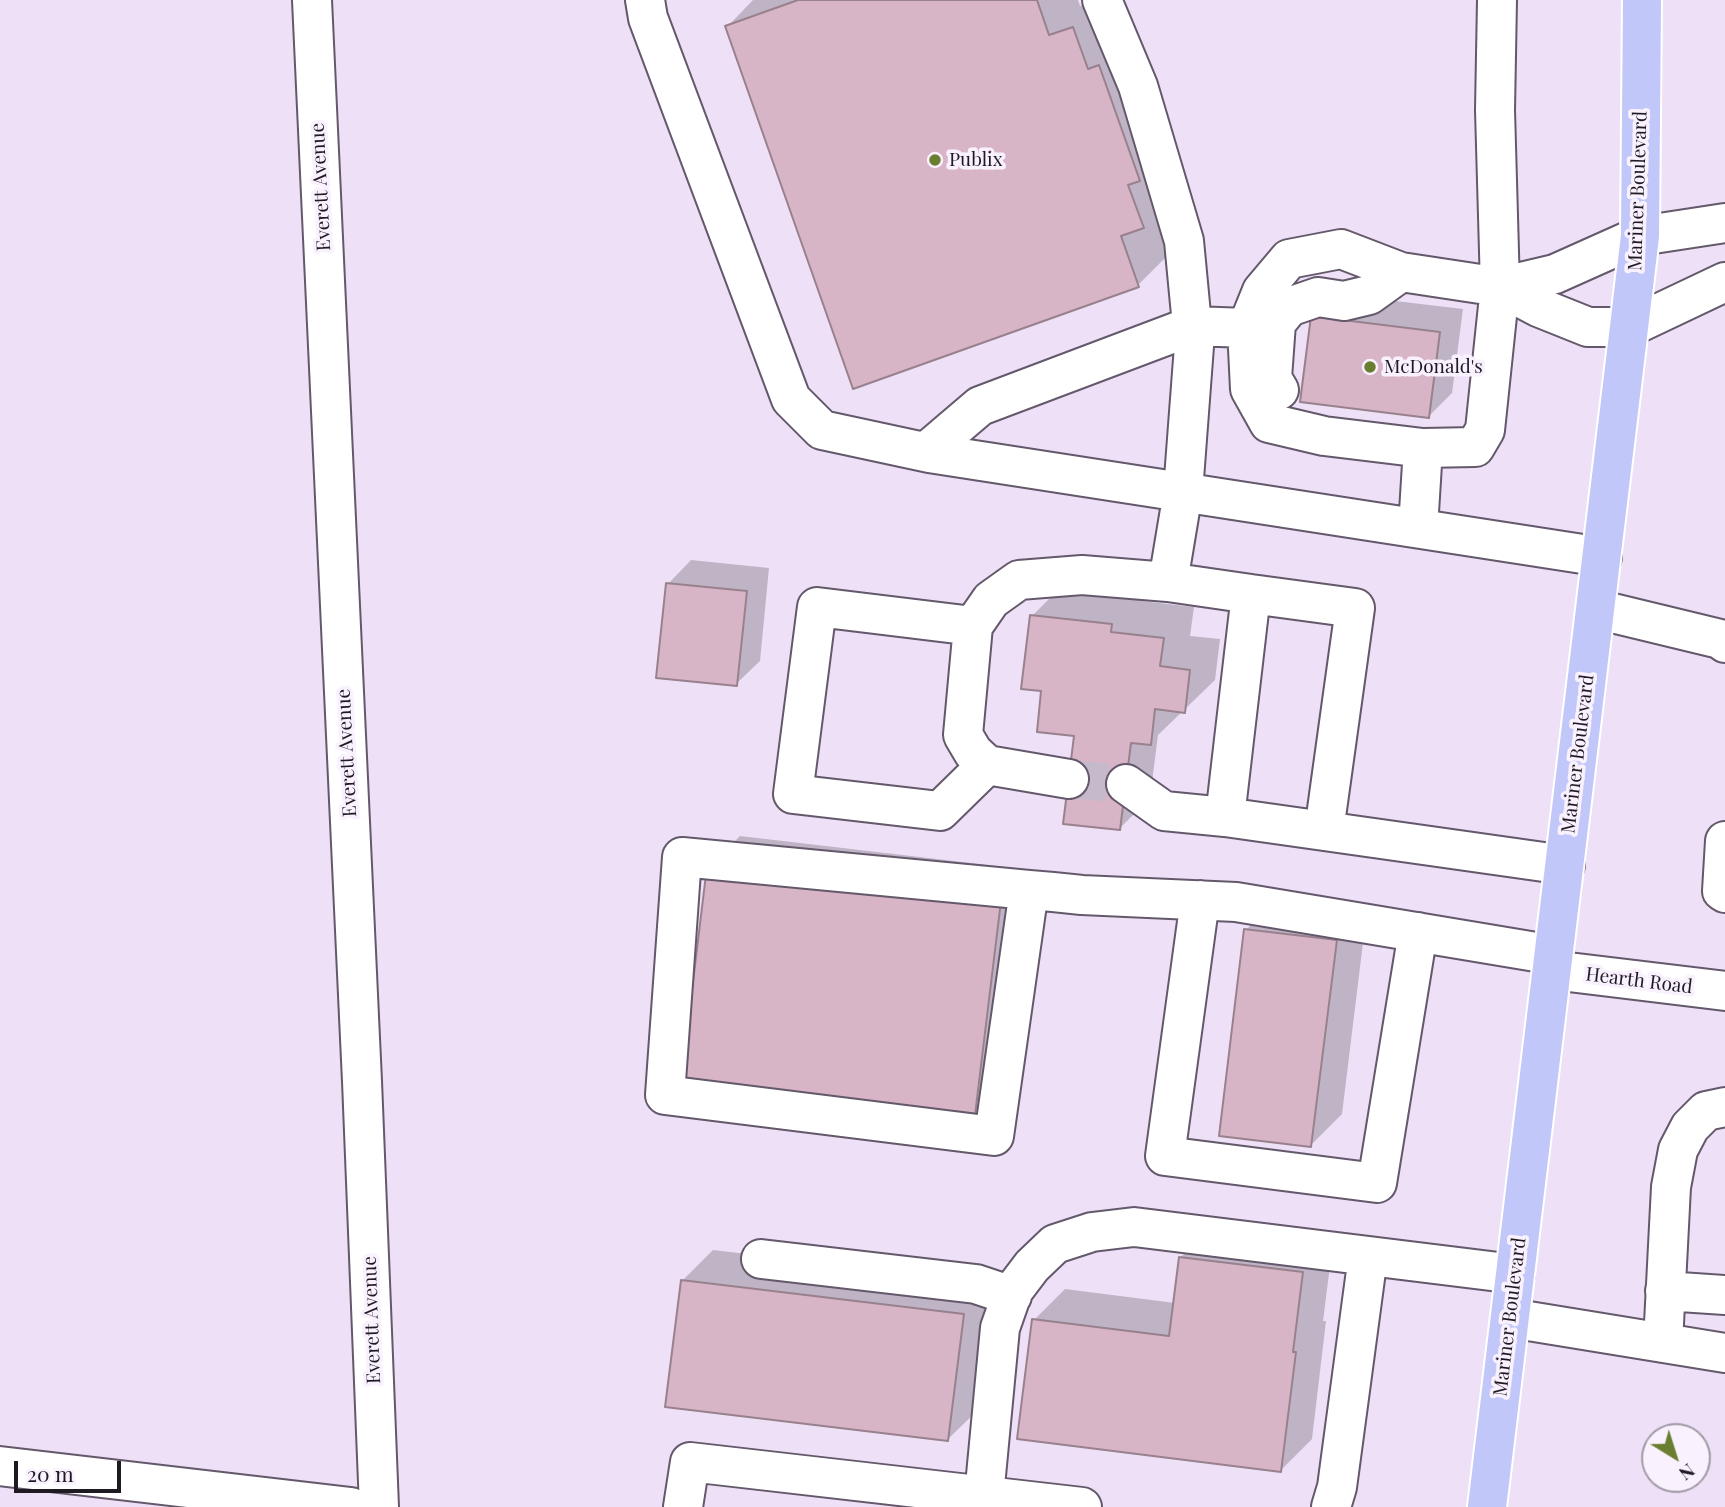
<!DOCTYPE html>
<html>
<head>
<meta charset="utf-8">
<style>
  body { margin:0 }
  #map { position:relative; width:1725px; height:1507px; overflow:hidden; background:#eee1f7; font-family:"Playfair Display",serif }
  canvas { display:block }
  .north { position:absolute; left:1641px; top:1423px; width:70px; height:70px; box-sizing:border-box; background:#f9f1fe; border:2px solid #a29ba6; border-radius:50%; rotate:142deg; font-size:19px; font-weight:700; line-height:28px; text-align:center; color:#1f1a22 }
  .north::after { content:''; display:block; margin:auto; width:24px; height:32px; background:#6a7e2f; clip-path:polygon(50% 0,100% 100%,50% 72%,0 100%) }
  .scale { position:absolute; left:14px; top:1461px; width:107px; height:32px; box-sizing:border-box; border:4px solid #1f1a22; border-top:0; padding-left:9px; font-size:21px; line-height:24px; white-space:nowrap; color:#1f1a22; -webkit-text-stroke:5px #f9f1fe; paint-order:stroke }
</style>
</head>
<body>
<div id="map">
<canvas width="1725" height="1507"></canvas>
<div class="north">N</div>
<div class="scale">20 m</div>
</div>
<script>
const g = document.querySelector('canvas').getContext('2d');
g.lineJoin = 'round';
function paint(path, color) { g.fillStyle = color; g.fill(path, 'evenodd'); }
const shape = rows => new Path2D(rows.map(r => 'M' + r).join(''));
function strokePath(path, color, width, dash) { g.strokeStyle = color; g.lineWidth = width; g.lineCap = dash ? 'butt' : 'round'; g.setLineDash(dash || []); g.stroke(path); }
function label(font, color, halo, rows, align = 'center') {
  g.font = font + ' "Playfair Display",serif'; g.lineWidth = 7; g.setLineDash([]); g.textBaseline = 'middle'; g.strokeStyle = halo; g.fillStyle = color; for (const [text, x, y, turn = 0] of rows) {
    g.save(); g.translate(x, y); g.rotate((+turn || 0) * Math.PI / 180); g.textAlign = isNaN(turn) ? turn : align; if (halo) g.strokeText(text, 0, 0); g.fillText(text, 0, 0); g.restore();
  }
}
paint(shape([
  [753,0,1078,0,1080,6,1096,0,1174,196,1155,215,1169,254,1138,285,727,27],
  [1336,294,1463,309,1452,393,1429,416,1313,317],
  [691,560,769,568,760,661,736,684,668,584],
  [1063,585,1142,594,1142,601,1194,607,1190,636,1220,639,1215,680,1158,735,1150,798,1120,828,1076,735,1043,690,1032,616],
  [740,836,1031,870,1005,1083,975,1114,709,867],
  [1277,899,1367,910,1342,1114,1311,1145,1246,930],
  [1211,1227,1333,1242,1323,1321,1326,1321,1312,1439,1281,1470,1034,1320,1065,1289,1175,1303,1180,1258],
  [713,1250,994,1283,979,1409,948,1439,683,1280]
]), '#0003');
const building = shape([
  [798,0,1037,0,1049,35,1073,27,1088,69,1099,65,1140,181,1128,185,1144,228,1121,236,1139,287,853,389,725,26,798,0],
  [1311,316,1440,332,1429,418,1300,402,1311,316],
  [666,583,747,591,737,686,656,678,666,583],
  [1030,615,1112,624,1111,632,1164,638,1160,666,1190,670,1185,713,1155,709,1151,745,1131,743,1120,830,1063,824,1074,736,1037,732,1041,691,1021,689,1030,615],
  [707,866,1001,901,975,1115,681,1081,707,866],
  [1244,929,1337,940,1311,1147,1219,1136,1244,929],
  [1179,1257,1303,1272,1293,1352,1296,1352,1281,1472,1017,1439,1032,1319,1169,1336,1179,1257],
  [681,1280,964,1314,948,1441,665,1407,681,1280]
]);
paint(building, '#d7b4c6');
strokePath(building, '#98818c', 2);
strokePath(shape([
  [1069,779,1126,784]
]), '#c5b9cc', 38, [38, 19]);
const minor = shape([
  [312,0,362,1081,379,1507],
  [645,0,648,18,791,399,822,430,929,453,1602,557],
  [1102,0,1138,86,1184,241,1194,346,1183,492,1168,582,1251,594,1225,817,1565,865],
  [1497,0,1495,110,1500,287,1485,430,1475,447,1423,448,1324,436,1269,423,1250,389,1247,328,1262,291,1289,259,1341,249,1401,272,1500,287],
  [1725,223,1640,236,1555,274,1500,287,1538,307,1588,327,1630,327,1725,282],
  [1279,390,1272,378,1276,323,1289,307,1318,297,1344,301,1369,295,1401,272],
  [926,452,980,406,1192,326,1247,328],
  [1418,528,1423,448],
  [1251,594,1355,608,1324,831],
  [1596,609,1720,639,1725,643],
  [973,626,817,607,793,794,940,811,987,765],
  [1069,779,987,765,973,752,963,735,973,626,991,600,1019,580,1082,575,1168,582],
  [1126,784,1164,811,1225,817],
  [1725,841,1722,891,1725,893],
  [1029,890,994,1136,665,1095,682,857,1029,890,1053,892,1082,895,1236,902,1554,955],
  [1200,900,1165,1156,1377,1183,1418,932],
  [1552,970,1725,991],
  [761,1259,976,1284,1012,1296],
  [1665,1291,1725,1295],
  [1510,1318,1725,1353],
  [1663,1343,1671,1187,1678,1150,1690,1127,1706,1111,1725,1107],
  [0,1466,351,1507],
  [683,1507,690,1462,1082,1507],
  [983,1507,1000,1328,1013,1291,1032,1266,1055,1244,1092,1232,1134,1227,1515,1274],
  [1331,1507,1337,1487,1368,1256]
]);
const major = shape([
  [1487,1507,1640,236,1642,0]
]);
strokePath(minor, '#64586b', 42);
strokePath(major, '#fff', 42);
strokePath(minor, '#fff', 38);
strokePath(major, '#c1c7f8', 38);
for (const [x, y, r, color] of [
  [935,160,7,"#6a7e2f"],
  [1370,367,7,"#6a7e2f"]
]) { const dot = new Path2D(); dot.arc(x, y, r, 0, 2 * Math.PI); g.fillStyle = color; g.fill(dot); strokePath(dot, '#f9f1fe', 2.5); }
label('19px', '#1f1a22', '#f9f1fe', [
  ["Publix",949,160],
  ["McDonald's",1384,367]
], 'left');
label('19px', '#1f1a22', '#f9f1fe', [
  ["Everett Avenue",321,187,-93],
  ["Mariner Boulevard",1638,191,-88],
  ["Everett Avenue",347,753,-93],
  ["Mariner Boulevard",1578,754,-83],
  ["Hearth Road",1639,981,7],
  ["Mariner Boulevard",1510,1317,-83],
  ["Everett Avenue",372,1320,-92]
]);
</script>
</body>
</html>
